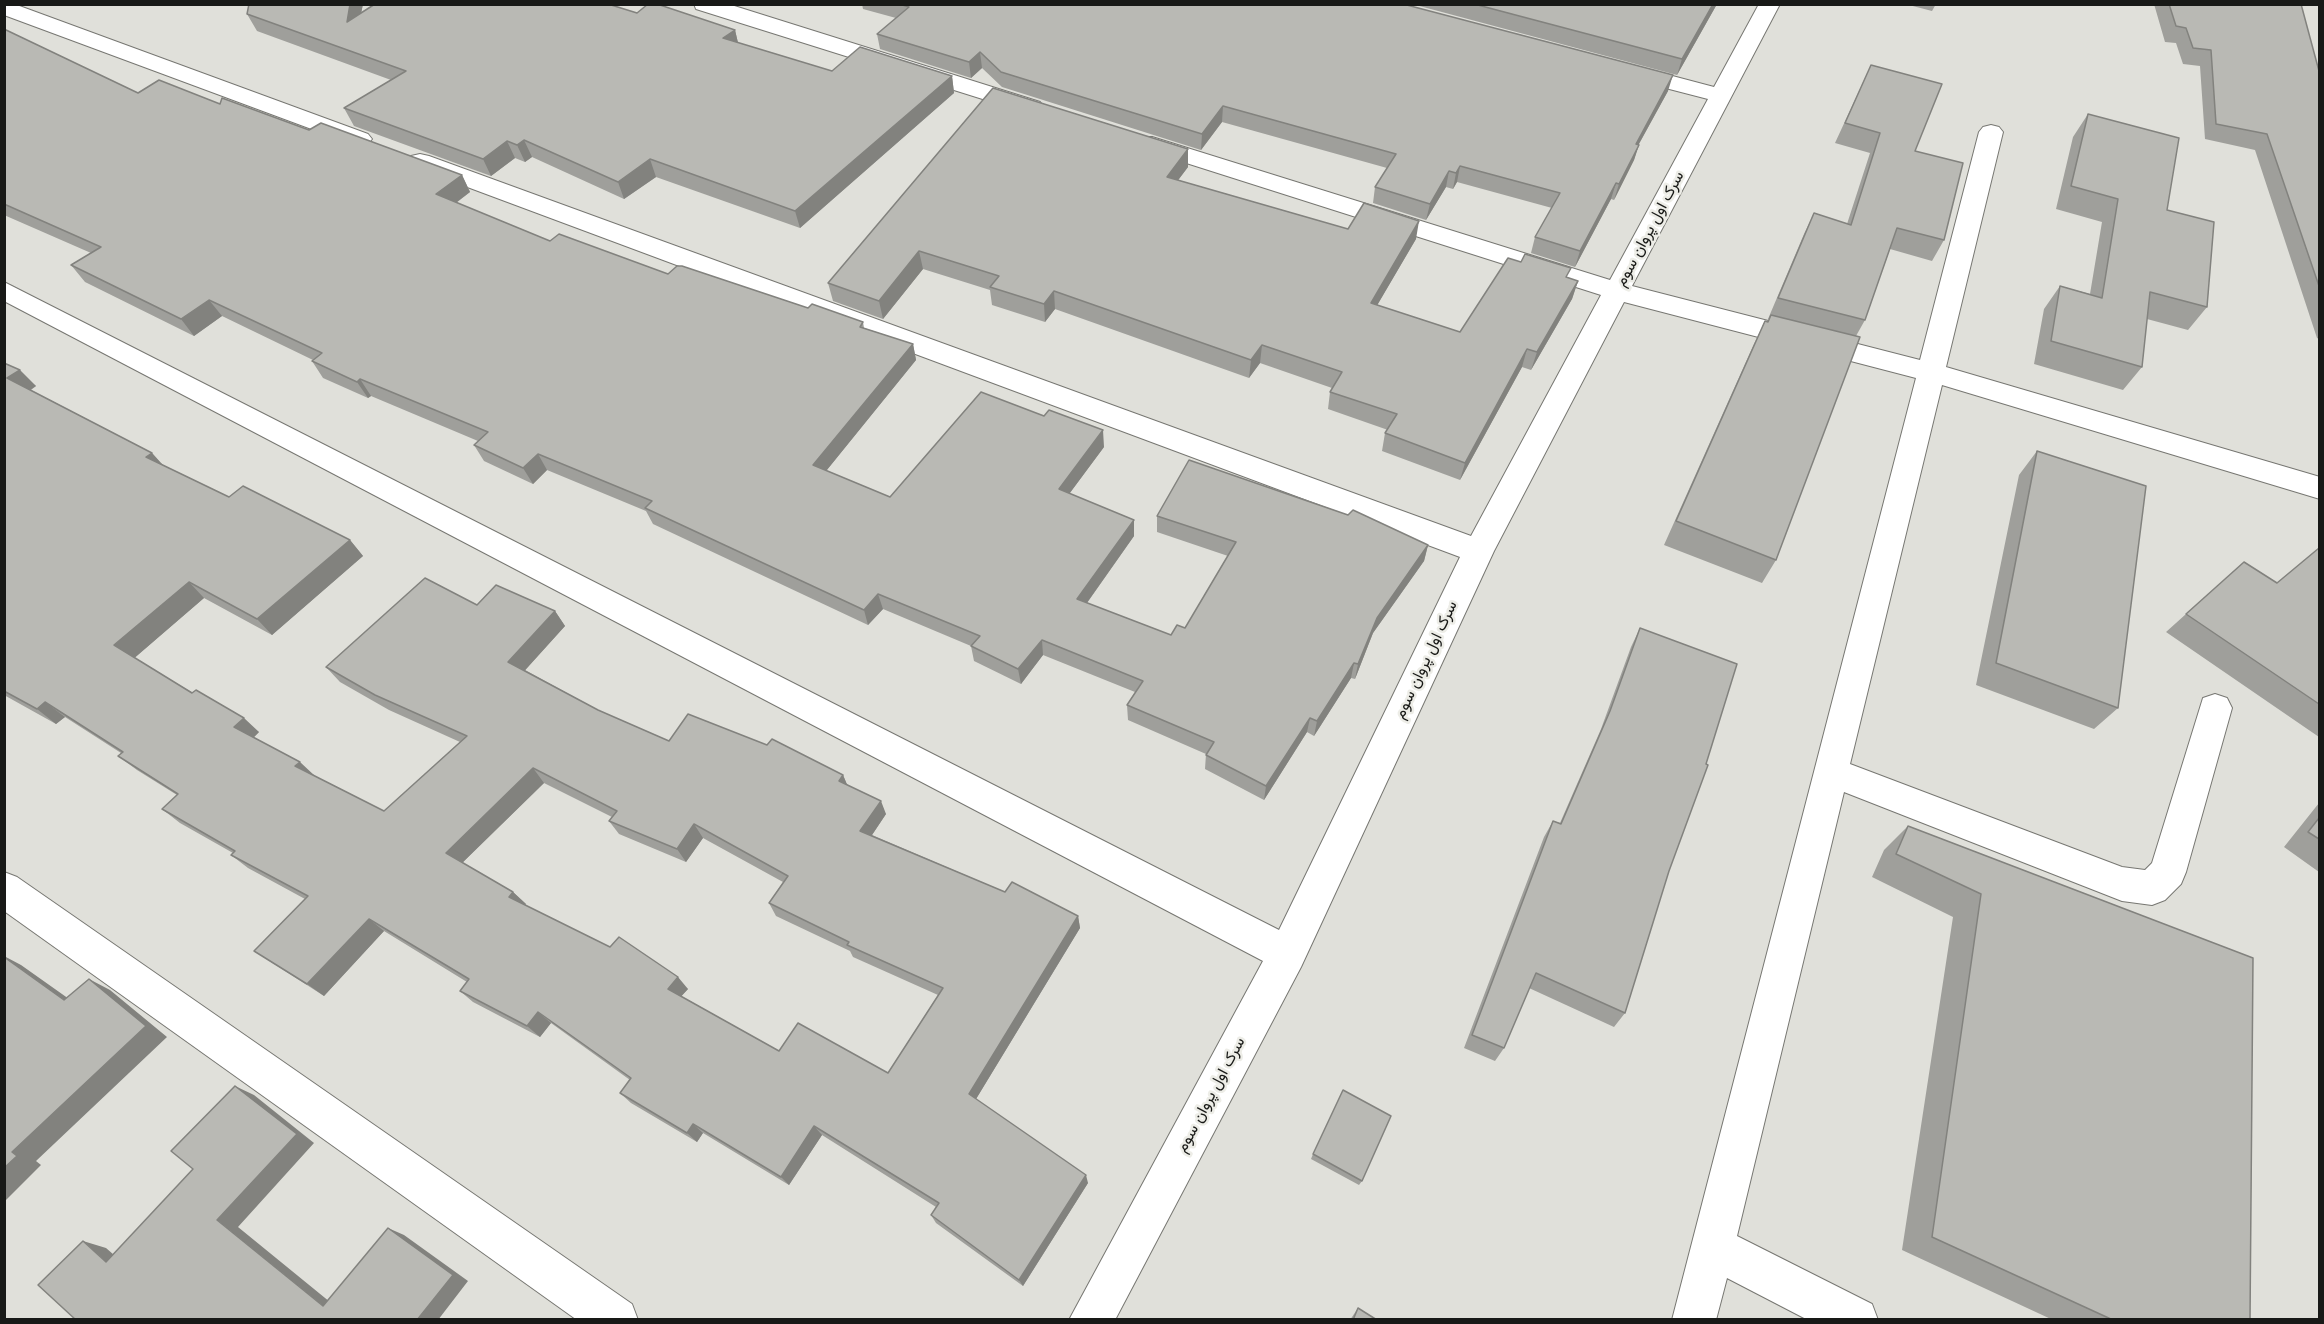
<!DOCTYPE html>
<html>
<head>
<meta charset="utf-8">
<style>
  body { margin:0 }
  #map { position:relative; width:2324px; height:1324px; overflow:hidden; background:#e0e0da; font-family:Helvetica,sans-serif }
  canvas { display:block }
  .frame { position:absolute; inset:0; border:6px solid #181917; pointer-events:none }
</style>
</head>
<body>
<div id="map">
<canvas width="2324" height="1324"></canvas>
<div class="frame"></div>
</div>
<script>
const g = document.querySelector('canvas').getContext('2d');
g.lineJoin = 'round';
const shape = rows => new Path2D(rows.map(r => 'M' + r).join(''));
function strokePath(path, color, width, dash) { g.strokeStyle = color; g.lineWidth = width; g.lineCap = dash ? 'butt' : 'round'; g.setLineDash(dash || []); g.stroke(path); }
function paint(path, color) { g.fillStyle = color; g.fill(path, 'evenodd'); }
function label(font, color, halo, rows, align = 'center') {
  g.font = font + ' Helvetica,Vazirmatn,sans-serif'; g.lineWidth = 5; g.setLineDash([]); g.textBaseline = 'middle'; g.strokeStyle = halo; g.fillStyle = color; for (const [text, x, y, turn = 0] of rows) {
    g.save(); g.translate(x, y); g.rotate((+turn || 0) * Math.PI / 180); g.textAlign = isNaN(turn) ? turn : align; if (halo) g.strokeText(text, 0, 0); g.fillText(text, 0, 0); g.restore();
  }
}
const street = shape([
  [4,4,14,4,368,134,372,139,368,144,360,146,352,144,4,15,4,4],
  [694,4,728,4,1040,102,1044,107,1040,112,1032,114,1024,112,696,9,694,4],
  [1759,4,1780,4,1632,286,1920,360,1979,132,1983,127,1991,125,1999,127,2003,132,1946,367,2320,477,2320,499,1942,385,1850,764,2122,867,2145,870,2152,863,2203,698,2215,694,2227,698,2232,708,2186,872,2181,884,2165,900,2152,905,2122,901,1844,792,1737,1236,1872,1304,1878,1320,1808,1320,1727,1278,1716,1320,1672,1320,1916,378,1624,302,1494,551,1301,967,1115,1320,1069,1320,1263,961,4,301,4,282,1279,930,1460,557,411,166,408,161,411,156,420,154,429,156,1471,536,1601,295,1136,147,1132,142,1136,137,1152,137,1610,280,1708,99,1619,76,1616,71,1619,66,1627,64,1714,87,1759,4],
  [4,872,17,877,632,1304,638,1320,577,1320,4,911,4,872]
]);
strokePath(street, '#777772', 2);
paint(street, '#fff');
paint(shape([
  [249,4,363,4,361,13,637,13,735,30,738,43,832,71,952,76,954,93,800,228,656,177,624,199,532,157,525,162,515,158,491,176,354,126,344,108,391,80,257,31,247,14],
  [862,4,1403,4,1668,91,1639,144,1634,160,1614,200,1611,199,1575,267,1531,253,1535,237,1552,208,1457,182,1453,189,1446,187,1426,220,1373,203,1375,187,1387,168,1222,122,1201,150,1002,87,982,68,971,78,880,49,877,34,896,18,863,9],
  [1412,4,1717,4,1677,75],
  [1905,4,1936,4,1932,11],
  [2154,4,2301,4,2319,71,2319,339,2317,338,2255,150,2205,139,2200,66,2183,64,2176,43,2165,42],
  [4,29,138,93,220,104,462,175,470,192,456,203,550,241,668,274,863,322,864,328,913,344,916,360,826,471,890,497,1104,447,1069,494,1134,520,1134,536,1087,603,1171,635,1185,628,1228,556,1157,532,1157,516,1428,545,1424,561,1373,633,1355,679,1351,678,1314,736,1307,732,1264,800,1205,769,1206,754,1128,720,1127,705,1135,692,1043,655,1021,684,974,661,971,646,883,609,868,625,653,524,646,511,547,470,533,484,484,461,474,445,478,441,371,396,368,398,323,378,312,361,313,360,222,316,194,336,85,282,71,265,91,253,4,215],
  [1871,65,1915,151,1944,240,1932,261,1890,249,1865,320,1856,336,1776,560,1762,583,1664,545,1753,346,1765,321,1768,322,1769,319,1768,319,1804,234,1814,213,1847,224,1870,153,1835,143],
  [993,88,1188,167,1178,180,1348,229,1416,239,1377,305,1460,332,1568,278,1578,281,1572,299,1531,370,1522,367,1460,480,1382,451,1385,433,1388,430,1328,409,1330,392,1332,388,1260,363,1249,378,1055,309,1045,322,992,305,990,290,923,269,883,319,833,301,828,283],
  [2088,114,2167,210,2207,307,2188,330,2147,319,2142,367,2123,390,2034,364,2044,309,2060,286,2090,294,2102,222,2056,209,2073,137],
  [4,363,36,386,31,390,152,453,163,465,229,497,350,540,363,556,272,635,204,598,134,658,259,732,254,737,315,776,384,811,460,742,389,710,340,682,326,667,477,605,555,611,565,626,525,670,598,710,669,741,843,775,847,785,886,814,872,835,1005,892,1078,916,1080,928,976,1099,1088,1183,1023,1286,936,1223,931,1215,936,1207,822,1135,789,1185,703,1133,697,1142,631,1103,620,1093,630,1080,551,1023,540,1037,473,1002,460,991,467,982,384,931,324,996,254,951,305,899,248,868,231,855,233,853,180,823,162,809,177,795,137,770,118,756,121,753,65,717,56,724,4,695],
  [544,783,612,817,609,821,619,834,686,862,703,838,783,882,769,903,776,916,850,951,853,957,938,995,888,1073,779,1051,681,996,688,989,525,905,526,904,513,892,462,863],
  [2037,451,2118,708,2094,729,1976,685,2019,475],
  [2319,548,2319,737,2166,632,2186,614,2277,583],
  [1640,628,1669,871,1625,1013,1614,1027,1529,988,1504,1048,1495,1061,1464,1048,1544,837,1553,821,1560,823,1601,729,1631,647],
  [2319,803,2319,872,2284,847],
  [1908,826,2253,958,2250,1320,2053,1320,1902,1250,1953,917,1872,877,1884,850],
  [1313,1154,1362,1181,1359,1185,1311,1159],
  [1358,1308,1377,1320,1350,1320]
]), '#9f9f9b');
paint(shape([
  [350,4,363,4,356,39,347,22],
  [1713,4,1717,4,1677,75,1682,59],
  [735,30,739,47,723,38],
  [980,52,982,68,971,78,969,62],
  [1673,75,1668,91,1630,160,1636,144],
  [952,76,954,93,800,228,795,211],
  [1223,106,1222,122,1201,150,1202,134],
  [524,140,532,157,525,162,517,145],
  [507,141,515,158,491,176,483,159],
  [1639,145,1634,160,1614,200,1619,184],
  [1188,149,1188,167,1167,195,1167,177],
  [650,159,656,177,624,199,618,182],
  [1460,166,1457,182,1453,189,1456,173],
  [1449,171,1446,187,1426,220,1430,204],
  [462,175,470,192,445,211,436,194],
  [1616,183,1611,199,1575,267,1580,251],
  [1419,221,1416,239,1368,321,1371,303],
  [919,251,923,269,883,319,879,301],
  [1578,281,1572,299,1531,370,1537,352],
  [1054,291,1055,309,1045,322,1044,304],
  [209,300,222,316,194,336,181,319],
  [913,344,916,360,818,481,813,465],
  [1262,345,1260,363,1249,378,1251,360],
  [1527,349,1522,367,1460,480,1465,463],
  [20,370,36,386,24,394,7,378],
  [360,379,371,396,368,398,357,382],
  [1103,430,1104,447,1061,505,1059,489],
  [152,453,167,470,146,457],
  [538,454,547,470,533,484,523,468],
  [1134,520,1134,536,1079,614,1077,599],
  [350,540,363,556,272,635,257,619],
  [1428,545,1424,561,1373,633,1355,679,1358,664,1377,618],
  [189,582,204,598,131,661,114,645],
  [878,594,883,609,868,625,864,610],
  [555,611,565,626,519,677,508,662],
  [1042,640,1043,655,1021,684,1018,669],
  [1354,663,1351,678,1314,736,1317,721],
  [45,702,65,717,56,724,37,709],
  [244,718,259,732,250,741,234,727],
  [1310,718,1307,732,1264,800,1266,786],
  [300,762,315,776,311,781,295,766],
  [533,768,544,783,459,866,446,853],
  [843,775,849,789,839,781],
  [881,801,886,814,866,844,860,831],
  [694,824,703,838,686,862,677,849],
  [513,892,526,904,521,910,509,897],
  [1078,916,1080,928,973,1104,969,1094],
  [369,919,384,931,324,996,307,984],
  [4,956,21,965,86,1011,64,1000,4,957],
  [678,977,688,989,678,1000,668,989],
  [89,979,110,990,167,1037,36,1161,41,1165,4,1202,4,1168],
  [538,1012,551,1023,540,1037,527,1026],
  [235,1086,254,1095,314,1143,238,1227,341,1311,323,1306,217,1220],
  [693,1124,703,1133,697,1142,687,1133],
  [814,1126,822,1135,789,1185,781,1177],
  [1086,1175,1088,1183,1023,1286,1019,1280],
  [388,1228,404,1235,468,1281,438,1320,417,1320],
  [83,1241,106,1248,129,1268,106,1262]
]), '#82827e');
const building = shape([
  [249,4,350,4,347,22,375,4,608,4,637,13,648,4,657,4,735,30,723,38,832,71,860,47,952,76,795,211,650,159,618,182,524,140,517,145,507,141,483,159,344,108,406,71,247,14,249,4],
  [899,4,1403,4,1673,75,1636,144,1639,145,1619,184,1616,183,1580,251,1535,237,1560,193,1460,166,1456,173,1449,171,1430,204,1375,187,1396,154,1223,106,1202,134,1001,72,980,52,969,62,877,34,909,7,899,4],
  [1474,4,1713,4,1682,59,1474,4],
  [2169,4,2301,4,2319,71,2319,286,2267,134,2216,124,2211,50,2193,48,2186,28,2176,26,2169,4],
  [4,29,138,93,159,80,220,104,222,98,309,130,321,123,462,175,436,194,550,241,559,234,668,274,677,266,682,266,808,308,812,304,863,322,860,327,913,344,813,465,890,497,981,392,1044,416,1049,410,1103,430,1059,489,1134,520,1077,599,1171,635,1177,625,1185,628,1236,542,1157,516,1189,460,1348,515,1353,510,1428,545,1377,618,1358,664,1354,663,1317,721,1310,718,1266,786,1206,755,1214,742,1127,705,1143,681,1042,640,1018,669,971,646,980,636,878,594,864,610,645,508,652,501,538,454,523,468,474,445,488,432,360,379,357,382,312,361,322,353,209,300,181,319,71,265,101,247,4,204,4,29],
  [1871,65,1942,84,1915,151,1963,163,1944,240,1897,228,1865,320,1778,298,1814,213,1851,225,1880,133,1845,123,1871,65],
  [993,88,1188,149,1167,177,1348,229,1364,203,1419,221,1371,303,1460,332,1508,258,1521,262,1525,254,1571,268,1566,277,1578,281,1537,352,1527,349,1465,463,1385,433,1397,414,1330,392,1342,372,1262,345,1251,360,1054,291,1044,304,990,287,999,276,919,251,879,301,828,283,993,88],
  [2088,114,2179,138,2167,210,2214,222,2207,307,2150,292,2142,367,2051,341,2060,286,2102,298,2118,199,2071,186,2088,114],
  [1771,315,1860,337,1776,560,1676,521,1765,321,1768,322,1771,315],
  [4,363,20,370,7,378,152,453,146,457,229,497,243,486,350,540,257,619,189,582,114,645,192,693,196,690,244,718,234,727,300,762,295,766,384,811,467,736,375,695,326,667,425,578,477,605,496,585,555,611,508,662,598,710,669,741,688,714,767,745,772,739,843,775,839,781,881,801,860,831,1005,892,1012,882,1078,916,969,1094,1086,1175,1019,1280,931,1215,939,1203,814,1126,781,1177,693,1124,687,1133,620,1093,631,1078,538,1012,527,1026,460,991,469,979,369,919,307,984,254,951,308,896,231,855,235,851,162,809,178,794,118,756,123,752,45,702,37,709,4,691,4,363],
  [533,768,617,811,609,821,677,849,694,824,788,876,769,903,849,942,847,945,943,988,888,1073,798,1023,779,1051,668,989,678,977,619,937,610,947,509,897,513,892,446,853,533,768],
  [2037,451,2146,486,2118,708,1996,663,2037,451],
  [2319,548,2319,704,2186,614,2244,562,2277,583,2319,548],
  [1640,628,1737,664,1706,764,1708,765,1669,871,1625,1013,1536,973,1504,1048,1472,1035,1553,821,1561,824,1610,711,1640,628],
  [2319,818,2319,839,2308,832,2319,818],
  [1908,826,2253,958,2250,1320,2113,1320,1932,1237,1981,894,1896,854,1908,826],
  [4,957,64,1000,89,979,146,1026,12,1152,17,1156,4,1168,4,957],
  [235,1086,297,1134,217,1220,323,1306,388,1228,453,1275,417,1320,76,1320,38,1285,83,1241,106,1262,193,1169,171,1151,235,1086],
  [1343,1090,1391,1116,1362,1181,1313,1154,1343,1090],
  [1358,1308,1377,1320,1353,1320,1358,1308]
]);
paint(building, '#b9b9b4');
strokePath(building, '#82827e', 1.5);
label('16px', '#181917', '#edede7', [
  ["سرک اول پروان سوم",1650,229,-62],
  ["سرک اول پروان سوم",1426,660,-65],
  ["سرک اول پروان سوم",1211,1095,-62]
]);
</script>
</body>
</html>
